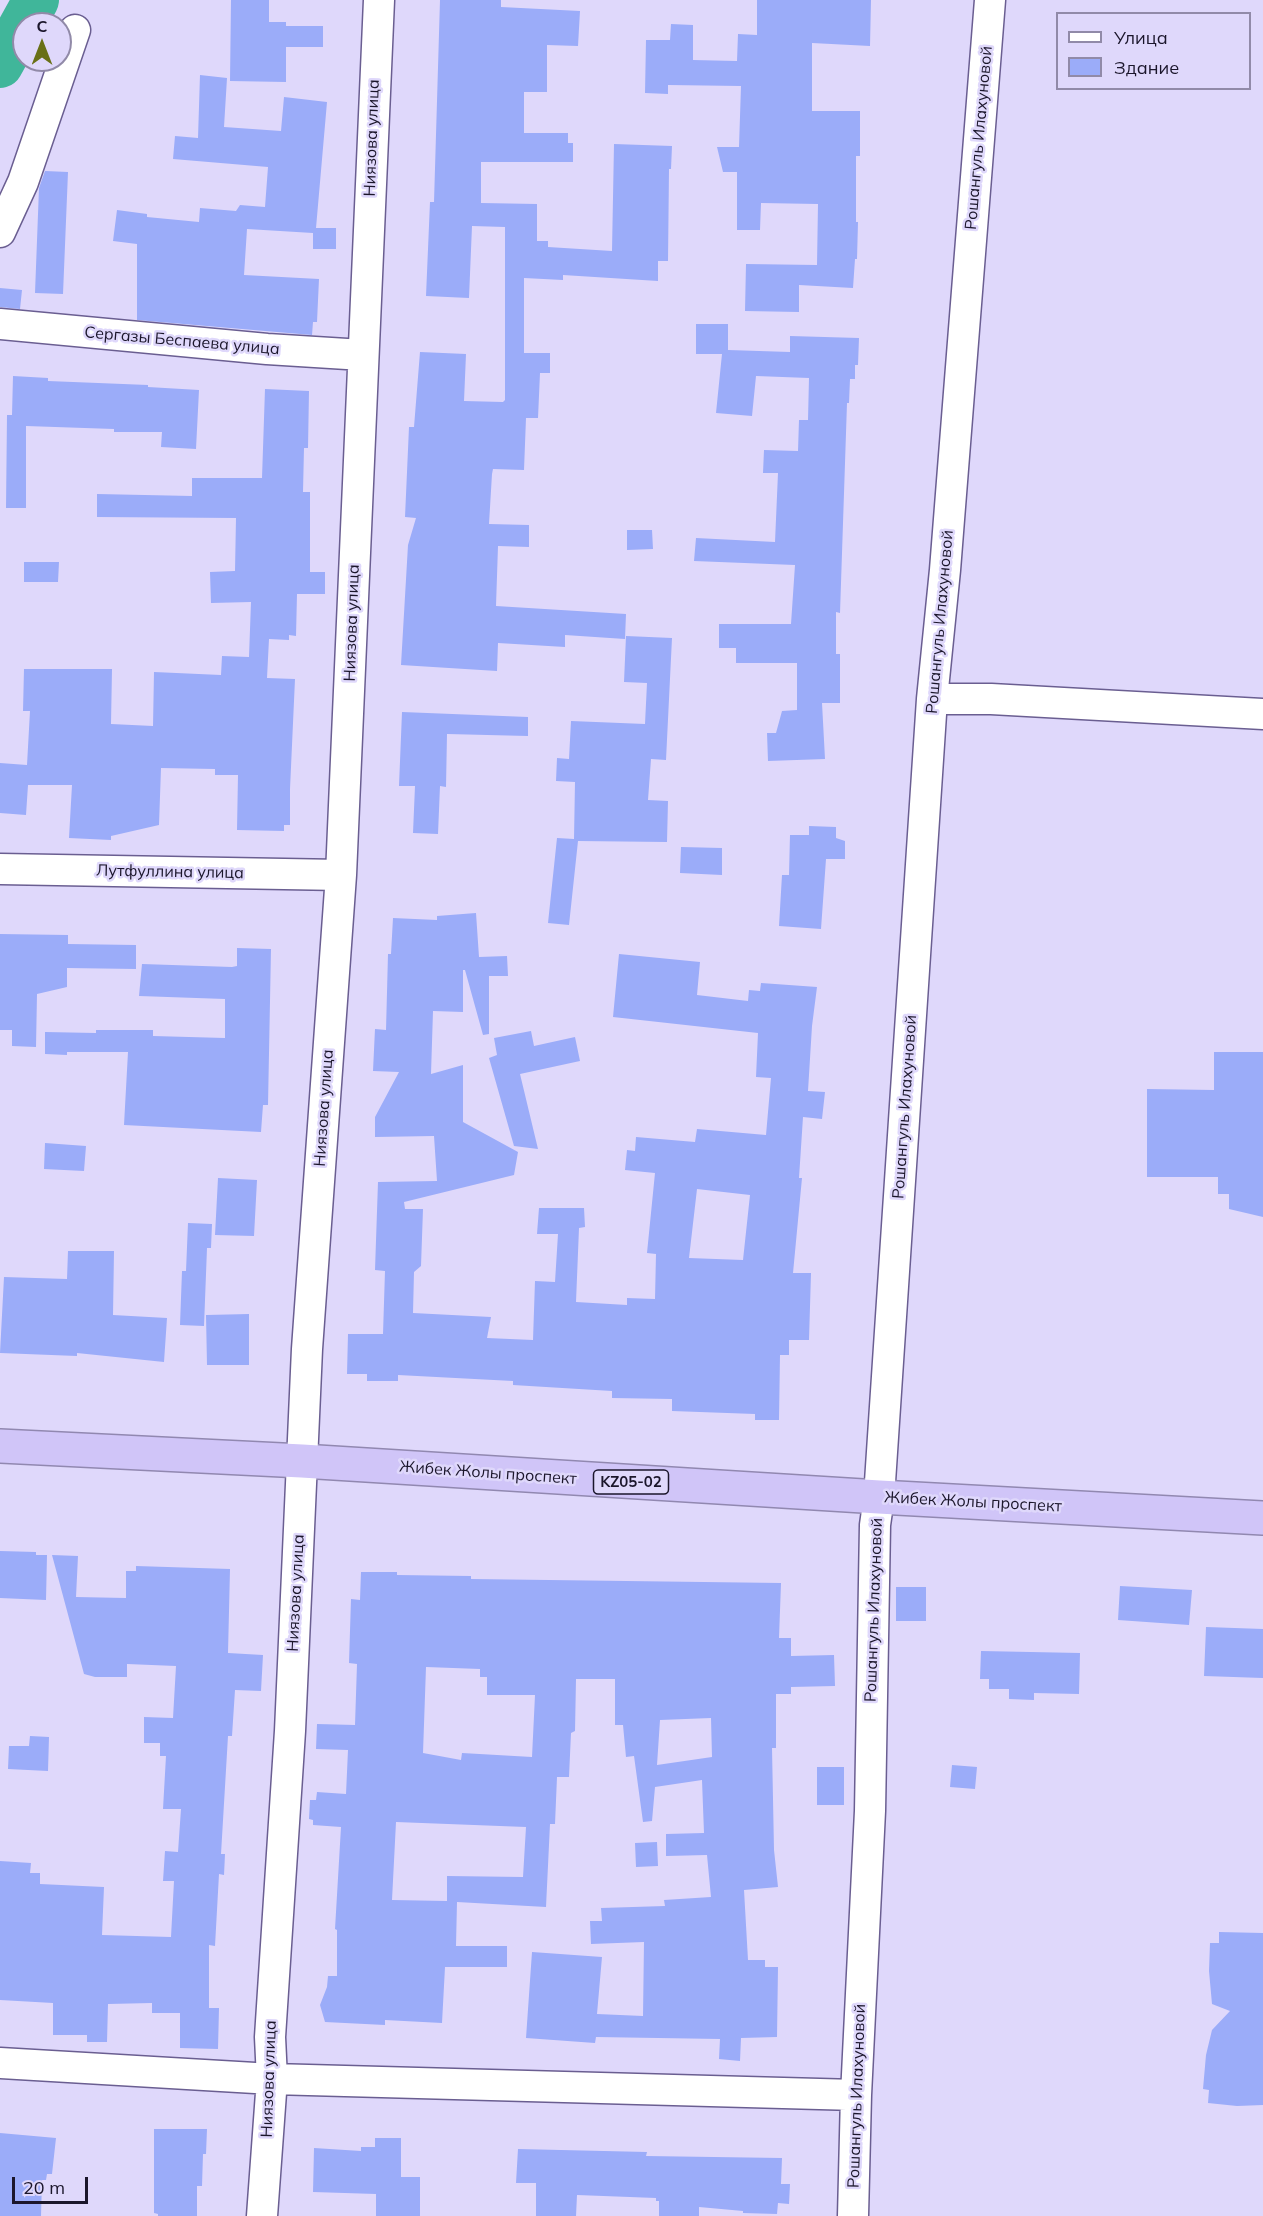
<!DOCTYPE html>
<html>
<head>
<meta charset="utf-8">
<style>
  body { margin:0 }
  #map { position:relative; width:1263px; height:2216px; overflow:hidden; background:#dfd8fb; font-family:Mulish,sans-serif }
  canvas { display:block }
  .legend { position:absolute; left:1056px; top:12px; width:195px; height:78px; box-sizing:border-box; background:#dfd8fb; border:2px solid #918aa8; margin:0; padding:8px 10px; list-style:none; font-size:18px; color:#1b162b }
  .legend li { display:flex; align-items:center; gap:12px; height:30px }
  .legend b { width:30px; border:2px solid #918aa8 }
  .north { position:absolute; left:12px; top:12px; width:60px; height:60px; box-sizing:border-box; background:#dfd8fb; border:2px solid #918aa8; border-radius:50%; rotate:0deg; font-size:16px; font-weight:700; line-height:24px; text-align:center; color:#1b162b }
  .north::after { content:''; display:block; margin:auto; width:21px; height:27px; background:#697017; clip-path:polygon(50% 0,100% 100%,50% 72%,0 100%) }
  .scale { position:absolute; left:12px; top:2177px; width:76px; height:27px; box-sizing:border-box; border:3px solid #1b162b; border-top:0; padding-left:8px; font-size:18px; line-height:21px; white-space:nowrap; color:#1b162b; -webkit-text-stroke:4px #dfd8fb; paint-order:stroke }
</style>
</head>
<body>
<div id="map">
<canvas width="1263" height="2216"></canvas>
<ul class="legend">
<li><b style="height:8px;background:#fff"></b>Улица</li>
<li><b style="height:16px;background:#9bacf9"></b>Здание</li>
</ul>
<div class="north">С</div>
<div class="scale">20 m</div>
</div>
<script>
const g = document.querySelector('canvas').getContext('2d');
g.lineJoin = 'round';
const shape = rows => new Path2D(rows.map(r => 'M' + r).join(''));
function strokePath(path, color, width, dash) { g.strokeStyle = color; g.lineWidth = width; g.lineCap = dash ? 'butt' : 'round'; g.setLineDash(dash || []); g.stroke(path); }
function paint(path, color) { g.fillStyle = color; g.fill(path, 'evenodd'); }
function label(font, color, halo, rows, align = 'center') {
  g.font = font + ' Mulish,sans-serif'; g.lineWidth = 5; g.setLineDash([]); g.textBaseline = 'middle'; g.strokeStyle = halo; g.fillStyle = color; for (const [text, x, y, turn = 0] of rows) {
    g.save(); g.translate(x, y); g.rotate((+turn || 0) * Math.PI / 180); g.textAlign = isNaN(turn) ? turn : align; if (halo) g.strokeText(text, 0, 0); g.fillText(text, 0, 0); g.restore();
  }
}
strokePath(shape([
  [0,65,36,0]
]), '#40b69a', 46);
paint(shape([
  [231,0,269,0,269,22,286,22,286,26,323,26,323,47,286,47,286,82,230,81],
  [440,0,501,0,501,7,580,11,578,46,547,45,547,92,524,92,524,133,568,133,568,143,573,143,573,162,481,162,481,203,537,204,537,241,548,241,548,247,612,251,614,144,672,146,671,169,669,169,668,261,658,261,658,281,563,275,563,280,524,278,524,353,550,353,550,373,540,373,538,418,526,418,524,470,493,469,492,474,489,524,529,525,529,547,498,546,496,606,626,614,625,639,565,635,565,647,498,643,497,671,401,665,408,545,416,518,405,517,409,427,414,427,420,352,466,354,464,401,503,402,505,400,505,227,472,226,469,298,426,296,430,202,434,202],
  [757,0,871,0,870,46,812,43,812,111,860,111,860,156,856,156,856,222,858,222,857,259,855,259,853,288,799,285,799,312,745,311,746,264,817,265,818,204,761,203,760,230,737,230,737,172,723,172,717,147,739,147,741,86,668,85,668,94,645,93,646,40,670,40,671,24,693,25,693,60,737,61,738,34,757,35],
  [200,75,227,78,224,127,281,131,284,97,327,102,316,228,336,228,336,249,313,249,313,233,247,229,244,275,319,279,317,322,313,322,312,335,137,320,137,244,113,241,117,210,147,214,147,217,199,222,200,208,236,211,240,205,265,207,268,167,173,159,175,136,198,138],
  [45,171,68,172,63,294,35,293,39,188],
  [0,288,22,290,20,309,0,307],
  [696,324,728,324,728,350,790,352,790,336,859,338,858,365,855,365,855,379,850,379,849,403,847,403,840,613,836,612,836,654,840,654,840,703,822,703,825,759,768,761,767,733,776,733,782,711,797,710,797,663,736,663,736,648,719,648,719,624,791,624,795,565,694,561,696,538,775,542,778,473,763,473,764,450,798,451,799,420,808,420,809,378,756,376,752,416,716,413,722,354,696,354],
  [13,376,48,378,48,381,148,385,148,387,199,390,196,449,161,447,162,432,114,432,114,429,26,426,26,508,6,508,7,415,12,415],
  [265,389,309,391,308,448,304,448,303,492,310,492,310,572,325,572,325,594,297,594,296,636,289,635,289,640,269,639,267,678,295,679,290,789,290,825,284,825,284,831,237,830,238,775,215,775,215,769,161,768,159,825,111,836,111,840,69,838,72,785,28,785,26,815,0,813,0,763,27,765,30,711,23,711,24,669,112,669,111,724,153,726,154,672,221,675,222,656,249,657,251,602,211,603,210,572,235,571,236,518,97,517,97,494,192,496,192,478,262,478],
  [627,530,652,530,653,549,627,550],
  [24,562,59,562,58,582,24,582],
  [626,636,672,638,666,760,651,759,648,800,668,801,667,842,578,841,569,925,548,923,557,838,574,839,575,782,556,781,557,758,569,759,571,721,645,724,647,683,624,682],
  [402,712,528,717,528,736,447,734,446,787,440,786,438,834,413,833,415,786,399,786],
  [809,826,836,827,836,838,845,841,845,859,826,859,821,929,779,926,782,875,789,875,790,835,809,835],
  [681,847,722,848,722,875,680,873],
  [476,913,479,957,507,956,508,976,489,976,489,1034,483,1035,465,970,463,970,463,1012,433,1011,431,1074,463,1065,463,1122,518,1152,514,1175,404,1202,405,1209,423,1209,421,1266,414,1272,413,1313,491,1317,487,1338,533,1340,535,1281,555,1282,558,1234,537,1234,539,1208,584,1208,585,1227,579,1228,576,1302,627,1305,627,1298,655,1299,656,1254,647,1253,655,1173,625,1170,627,1150,635,1151,636,1137,695,1142,697,1129,766,1135,771,1078,756,1077,758,1033,613,1017,619,954,700,962,697,995,748,1001,749,990,760,991,761,983,817,987,812,1026,808,1091,825,1092,822,1119,803,1117,799,1178,802,1178,793,1273,811,1273,809,1340,789,1340,789,1355,780,1355,779,1420,755,1420,755,1414,672,1411,672,1399,612,1398,612,1391,513,1385,513,1381,398,1375,398,1381,367,1381,367,1374,347,1374,348,1334,383,1334,385,1271,375,1270,378,1182,437,1181,434,1136,375,1137,375,1117,399,1072,373,1071,375,1029,386,1030,388,954,391,954,393,918,437,920,437,916],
  [697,1189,750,1195,743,1260,689,1258],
  [0,934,68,935,68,944,136,945,136,969,67,968,67,987,37,994,36,1047,12,1046,12,1030,0,1030],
  [237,948,271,949,268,1105,263,1105,261,1132,124,1125,128,1052,67,1052,67,1055,45,1054,45,1032,96,1033,96,1030,153,1030,153,1036,225,1038,225,999,139,996,142,964,232,967,237,966],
  [531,1031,534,1046,575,1037,580,1061,520,1074,538,1149,514,1146,489,1058,497,1055,494,1038],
  [1214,1052,1263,1052,1263,1217,1229,1209,1229,1194,1218,1194,1218,1177,1147,1177,1147,1089,1214,1090],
  [45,1143,86,1146,84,1171,44,1169],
  [218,1178,257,1180,254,1236,215,1235],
  [188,1223,212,1224,211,1248,207,1248,204,1326,180,1325,182,1271,186,1271],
  [68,1251,114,1251,113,1315,167,1318,164,1362,77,1353,77,1356,0,1353,4,1277,67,1279],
  [249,1314,249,1365,207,1365,206,1315],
  [0,1551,36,1552,36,1555,47,1555,46,1600,0,1598],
  [52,1555,78,1556,76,1597,126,1598,126,1571,136,1571,136,1566,230,1569,228,1653,263,1655,261,1691,235,1690,232,1736,228,1736,221,1854,225,1854,224,1875,219,1874,215,1946,209,1945,209,2008,219,2008,218,2049,180,2048,180,2013,152,2013,152,2003,108,2004,107,2042,87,2042,87,2035,53,2035,53,2003,0,2000,0,1861,31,1863,30,1873,40,1873,40,1884,104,1887,102,1935,171,1937,174,1881,163,1881,165,1851,178,1852,181,1809,163,1809,166,1756,160,1756,160,1743,144,1743,144,1717,173,1718,176,1666,127,1664,127,1677,95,1677,84,1674],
  [361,1572,397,1572,397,1575,471,1576,471,1579,781,1583,779,1638,791,1638,791,1656,834,1655,835,1686,791,1687,791,1694,776,1694,776,1748,772,1748,774,1850,778,1887,744,1890,748,1960,765,1960,765,1967,778,1967,777,2037,741,2038,740,2061,719,2059,720,2039,596,2037,595,2043,526,2038,532,1952,602,1957,597,2014,643,2016,644,1942,591,1944,590,1921,602,1921,601,1908,665,1906,664,1900,711,1897,707,1855,666,1856,666,1834,704,1833,702,1780,655,1787,652,1821,643,1822,634,1756,626,1757,623,1725,615,1725,615,1679,576,1679,575,1731,571,1733,569,1777,557,1777,555,1824,550,1824,546,1907,457,1902,456,1946,507,1946,507,1967,445,1967,442,2023,385,2020,385,2025,325,2022,320,2005,327,1987,328,1976,337,1976,337,1930,335,1929,341,1827,313,1825,313,1820,309,1819,310,1800,316,1800,317,1792,346,1794,348,1750,316,1749,317,1724,355,1725,357,1664,349,1663,351,1599,360,1600],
  [426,1667,480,1669,480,1677,487,1677,487,1695,535,1695,532,1757,462,1753,461,1760,423,1753],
  [711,1718,712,1757,657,1765,660,1720],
  [396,1822,526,1827,523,1877,447,1876,447,1901,392,1900],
  [1120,1586,1192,1590,1189,1625,1118,1620],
  [896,1587,926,1587,926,1621,896,1621],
  [1206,1627,1263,1629,1263,1678,1204,1676],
  [981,1651,1080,1653,1079,1694,1034,1693,1034,1700,1009,1699,1009,1689,989,1689,989,1679,980,1679],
  [30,1736,49,1737,48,1771,8,1769,9,1746,29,1746],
  [952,1765,977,1767,975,1789,950,1787],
  [817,1767,844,1767,844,1805,817,1805],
  [657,1842,658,1866,636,1867,635,1843],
  [1219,1932,1263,1933,1263,2105,1237,2106,1208,2103,1209,2090,1203,2089,1206,2055,1212,2030,1230,2011,1212,2004,1209,1971,1210,1943,1219,1943],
  [154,2129,207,2129,206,2154,203,2154,202,2186,197,2186,197,2216,158,2216,158,2214,154,2213],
  [0,2133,56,2138,52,2174,47,2174,46,2180,42,2180,41,2216,0,2216],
  [375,2138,401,2138,401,2177,420,2177,420,2216,376,2216,376,2194,313,2192,314,2148,361,2151,361,2147,375,2147],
  [518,2149,647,2152,646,2156,782,2158,781,2184,790,2184,789,2204,778,2203,777,2214,743,2213,743,2211,699,2207,699,2216,659,2216,659,2201,656,2201,656,2198,577,2195,576,2216,536,2216,536,2183,516,2183]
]), '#9bacf9');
const street = shape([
  [0,232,23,182,75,30],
  [0,324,267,349,363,355],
  [932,699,991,699,1263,714],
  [0,869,341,875],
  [0,2063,272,2079,856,2095],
  [262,2216,272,2079,270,2037,290,1731,307,1349,341,875,379,0],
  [853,2216,856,2095,870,1811,875,1525,879,1497,932,699,945,570,990,0]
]);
const highway = shape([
  [0,1446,302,1461,879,1497,1263,1518]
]);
strokePath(street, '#6a5e91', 33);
strokePath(highway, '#9188b0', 36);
strokePath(street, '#fff', 30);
strokePath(highway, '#d0c5f8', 33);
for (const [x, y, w] of [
  [631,1482,75]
]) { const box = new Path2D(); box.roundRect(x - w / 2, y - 12, w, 24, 4.5); g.fillStyle = '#dfd8fb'; g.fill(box); strokePath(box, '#1b162b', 1.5); }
label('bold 15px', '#1b162b', null, [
  ["KZ05-02",631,1482]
]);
label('16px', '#1b162b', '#dfd8fb', [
  ["Ниязова улица",372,138,-88],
  ["Рошангуль Илахуновой",979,138,-85],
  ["Сергазы Беспаева улица",182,341,5],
  ["Рошангуль Илахуновой",940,622,-85],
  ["Ниязова улица",352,623,-88],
  ["Лутфуллина улица",170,872,1],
  ["Рошангуль Илахуновой",905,1107,-86],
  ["Ниязова улица",324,1108,-86],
  ["Жибек Жолы проспект",488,1473,4],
  ["Жибек Жолы проспект",973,1502,3],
  ["Ниязова улица",296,1593,-87],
  ["Рошангуль Илахуновой",874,1610,-88],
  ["Ниязова улица",269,2079,-88],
  ["Рошангуль Илахуновой",857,2096,-88]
]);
</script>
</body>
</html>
